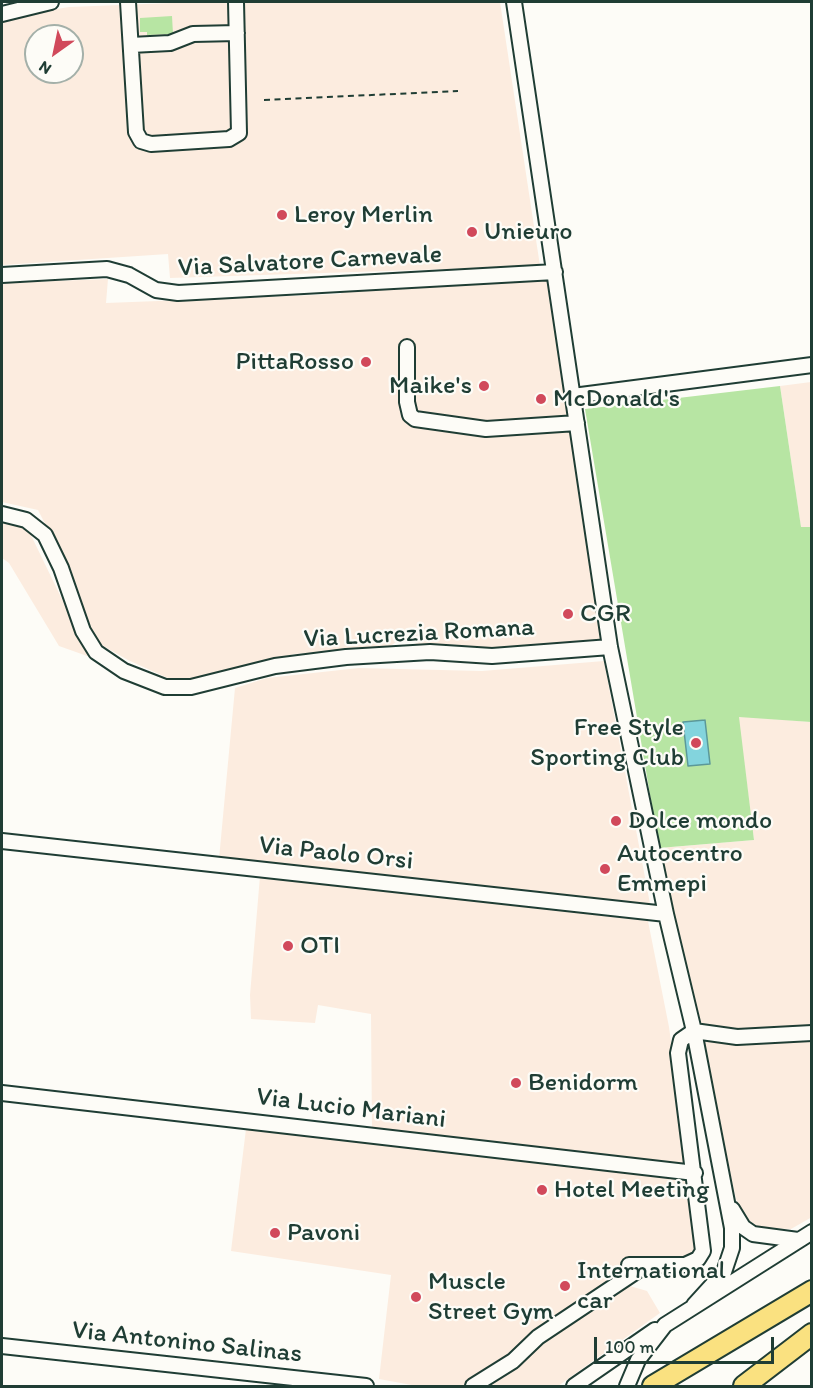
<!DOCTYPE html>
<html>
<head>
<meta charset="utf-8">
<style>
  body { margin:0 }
  #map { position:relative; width:813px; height:1388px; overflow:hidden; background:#fdfcf7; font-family:Itim,sans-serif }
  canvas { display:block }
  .frame { position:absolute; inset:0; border:3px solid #1f3d34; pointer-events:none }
  .north { position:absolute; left:24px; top:24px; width:60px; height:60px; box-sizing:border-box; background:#fdfcf7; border:2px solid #a4b0a9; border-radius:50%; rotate:213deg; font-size:16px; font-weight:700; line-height:24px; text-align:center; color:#1f3d34 }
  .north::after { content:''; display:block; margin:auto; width:21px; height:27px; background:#d1495b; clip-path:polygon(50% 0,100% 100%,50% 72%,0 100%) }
  .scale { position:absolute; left:594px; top:1337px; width:180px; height:27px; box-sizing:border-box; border:3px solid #1f3d34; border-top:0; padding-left:8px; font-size:18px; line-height:21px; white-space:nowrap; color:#1f3d34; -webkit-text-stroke:4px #fdfcf7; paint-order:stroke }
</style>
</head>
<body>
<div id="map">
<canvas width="813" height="1388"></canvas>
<div class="frame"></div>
<div class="north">N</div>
<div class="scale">100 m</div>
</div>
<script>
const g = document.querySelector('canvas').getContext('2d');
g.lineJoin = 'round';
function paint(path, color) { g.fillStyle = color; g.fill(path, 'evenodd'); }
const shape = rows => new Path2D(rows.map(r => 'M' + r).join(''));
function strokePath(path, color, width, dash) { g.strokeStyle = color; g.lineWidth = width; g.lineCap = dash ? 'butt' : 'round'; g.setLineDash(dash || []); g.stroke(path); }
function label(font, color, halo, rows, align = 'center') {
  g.font = font + ' Itim,sans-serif'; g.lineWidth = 4.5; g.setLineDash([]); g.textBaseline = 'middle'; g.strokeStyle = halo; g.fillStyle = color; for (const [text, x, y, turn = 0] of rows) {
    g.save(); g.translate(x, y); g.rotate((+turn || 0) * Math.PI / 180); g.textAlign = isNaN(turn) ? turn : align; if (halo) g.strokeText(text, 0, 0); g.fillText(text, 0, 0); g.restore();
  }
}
paint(shape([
  [197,2,500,2,540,266,170,278,168,254,2,265,2,22,21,15,69,7],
  [36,36,72,36,72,72,36,72],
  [550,277,605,640,472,650,421,647,405,636,389,647,294,654,181,684,128,660,91,639,77,587,38,510,2,502,2,283,108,279,106,303,341,294,343,287],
  [811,382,811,527,801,528,780,386],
  [2,520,27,527,90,657,59,646,9,563,2,558],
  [604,661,651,909,219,859,235,688,267,678,359,668,482,671],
  [738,716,811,722,812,1217,791,1229,759,1228,745,1217,736,1199,659,848,754,840],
  [260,876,648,921,669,1027,688,1168,372,1130,371,1014,318,1005,315,1023,251,1019,250,995],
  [246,1129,688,1178,700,1246,689,1258,627,1257,630,1286,647,1291,660,1313,558,1386,417,1386,379,1379,391,1275,231,1251]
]), '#fcecdf');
paint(shape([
  [172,16,173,34,147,35,147,32,140,32,140,18],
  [780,386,801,527,811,527,811,722,739,717,754,840,659,848,585,409]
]), '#b7e5a3');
const water = shape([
  [705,720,710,764,688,766,683,722,705,720]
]);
paint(water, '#83d4dd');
strokePath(water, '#5b9899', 1.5);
const minor = shape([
  [128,2,136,132,141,141,151,144,229,139,239,133,236,2],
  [514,2,610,647,666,914,694,1031,732,1228,732,1248,724,1272,694,1305],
  [2,14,51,2],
  [131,45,170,43,193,34,237,33],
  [2,275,107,269,129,275,156,290,178,293,555,272],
  [407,347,407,402,410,415,415,419,486,429,577,423],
  [573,396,812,365],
  [2,514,26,520,45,535,61,568,83,631,96,652,124,671,165,687,191,687,275,666,346,657,430,652,492,656,610,647],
  [2,841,666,914],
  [694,1031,737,1037,812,1033],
  [2,1093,695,1173],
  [732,1209,743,1227,753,1234,798,1240],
  [629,1265,685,1265,698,1259,703,1251,678,1053,681,1040,694,1031],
  [2,1346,366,1386],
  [473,1386,513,1361,538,1337,646,1265],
  [574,1386,655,1330],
  [627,1386,638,1360,665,1325,812,1232]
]);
const highway = shape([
  [653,1386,812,1291],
  [744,1386,812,1334]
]);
strokePath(minor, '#1f3d34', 18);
strokePath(highway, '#1f3d34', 24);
strokePath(shape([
  [264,100,458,91]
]), '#1f3d34', 2, [6, 4.5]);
strokePath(minor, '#fdfcf7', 14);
strokePath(highway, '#fae180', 20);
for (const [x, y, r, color] of [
  [282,215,6,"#d1495b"],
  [472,232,6,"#d1495b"],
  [366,362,6,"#d1495b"],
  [484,386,6,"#d1495b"],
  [541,399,6,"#d1495b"],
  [568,614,6,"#d1495b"],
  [696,743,6,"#d1495b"],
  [616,821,6,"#d1495b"],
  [605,869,6,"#d1495b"],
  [288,946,6,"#d1495b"],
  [516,1083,6,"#d1495b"],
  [542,1190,6,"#d1495b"],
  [275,1233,6,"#d1495b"],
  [565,1286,6,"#d1495b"],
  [416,1297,6,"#d1495b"]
]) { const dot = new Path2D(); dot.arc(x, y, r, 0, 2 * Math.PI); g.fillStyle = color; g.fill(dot); strokePath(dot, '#fdfcf7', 2); }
label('26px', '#1f3d34', '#fdfcf7', [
  ["Leroy Merlin",294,215],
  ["Unieuro",484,232],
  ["PittaRosso",354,362,"right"],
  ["Maike's",472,386,"right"],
  ["McDonald's",553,399],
  ["CGR",580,614],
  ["Free Style",684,728,"right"],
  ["Sporting Club",684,758,"right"],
  ["Dolce mondo",628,821],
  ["Autocentro",617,854],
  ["Emmepi",617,884],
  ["OTI",300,946],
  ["Benidorm",528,1083],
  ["Hotel Meeting",554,1190],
  ["Pavoni",287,1233],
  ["International",577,1271],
  ["car",577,1301],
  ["Muscle",428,1282],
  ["Street Gym",428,1312]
], 'left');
label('26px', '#1f3d34', '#fdfcf7', [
  ["Via Salvatore Carnevale",310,262,-3],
  ["Via Lucrezia Romana",419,634,-3],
  ["Via Paolo Orsi",336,854,6],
  ["Via Lucio Mariani",351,1109,7],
  ["Via Antonino Salinas",187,1343,6]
]);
</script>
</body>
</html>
